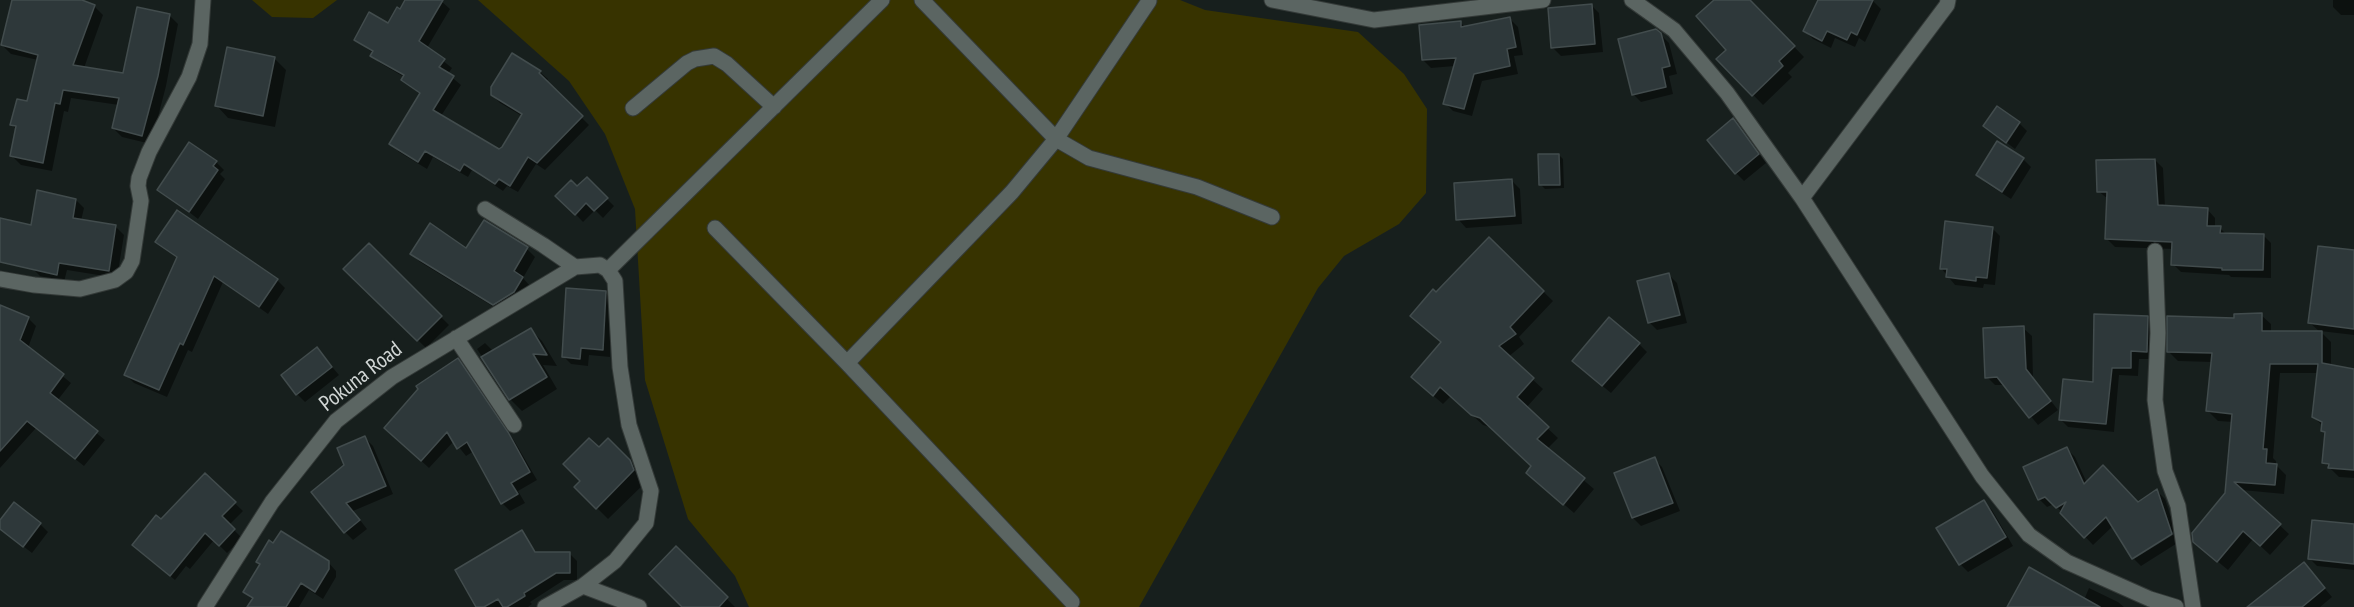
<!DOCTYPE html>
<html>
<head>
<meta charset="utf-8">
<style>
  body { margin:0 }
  canvas { display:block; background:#171f1d }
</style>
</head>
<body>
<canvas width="2354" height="607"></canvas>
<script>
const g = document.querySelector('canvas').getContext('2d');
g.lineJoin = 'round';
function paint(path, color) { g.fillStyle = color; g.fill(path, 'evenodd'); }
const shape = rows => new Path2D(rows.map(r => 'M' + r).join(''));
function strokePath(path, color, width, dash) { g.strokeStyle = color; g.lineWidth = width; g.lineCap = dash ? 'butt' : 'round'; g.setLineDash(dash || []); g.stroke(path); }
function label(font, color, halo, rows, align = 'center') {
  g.font = font + ' "PT Sans Narrow",sans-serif'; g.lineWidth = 4.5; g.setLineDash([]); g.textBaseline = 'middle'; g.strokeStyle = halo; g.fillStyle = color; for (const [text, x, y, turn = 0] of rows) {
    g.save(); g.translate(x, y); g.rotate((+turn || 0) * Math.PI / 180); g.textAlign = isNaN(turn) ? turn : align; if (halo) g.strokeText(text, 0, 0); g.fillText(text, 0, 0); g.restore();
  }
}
paint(shape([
  [252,0,337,0,313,18,272,17],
  [478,0,1180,0,1205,10,1358,32,1404,74,1427,109,1426,193,1399,224,1344,256,1318,288,1139,607,749,607,735,576,688,519,645,380,635,209,605,134,569,81]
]), '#373300');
paint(shape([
  [13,0,78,0,94,6,103,15,84,68,125,74,169,15,178,24,166,86,151,144,122,137,113,128,119,105,71,98,68,112,64,111,52,171,21,165,12,156,17,130,12,125,29,103,38,60,11,54,2,45],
  [405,0,440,0,450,9,427,48,452,68,448,74,461,85,441,116,499,150,503,148,522,116,500,103,492,95,540,72,548,79,546,82,589,125,545,170,536,164,518,192,507,186,503,191,472,170,468,177,433,157,427,169,399,152,391,144,421,94,402,80,404,77,380,63,372,56,373,53,356,40,389,25],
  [1716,0,1749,0,1804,57,1788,73,1792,77,1763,105,1718,59,1728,50],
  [1819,0,1873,1,1881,9,1865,42,1859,38,1855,47,1835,38,1831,48,1813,39,1805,31],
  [2333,0,2354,0,2354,15,2341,15,2333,7],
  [1591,5,1599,13,1603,52,1561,56,1553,48],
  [1510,19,1518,27,1523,55,1514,56,1518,74,1482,81,1472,116,1453,111,1445,103,1455,66,1431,68,1423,60,1460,22,1466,28],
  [1660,34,1669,43,1677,74,1669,76,1673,94,1641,102,1633,94],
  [274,58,286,70,275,127,228,118,217,106],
  [1733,120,1766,163,1744,181,1736,173],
  [2019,123,2027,131,2015,149,1985,126],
  [1559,155,1563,159,1564,188,1545,189,1541,185],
  [2023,159,2031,167,2011,199,1986,183,1978,175],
  [2155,160,2163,168,2165,207,2207,209,2215,218,2215,228,2220,228,2227,235,2263,235,2271,243,2271,278,2231,277,2229,275,2181,272,2173,264,2174,249,2115,247,2107,239,2108,199,2098,191],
  [216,162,224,170,220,174,225,179,198,219,159,189],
  [587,179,614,206,603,218,595,210,583,222,558,196,577,189],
  [1512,181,1520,189,1522,224,1466,228,1458,219],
  [76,200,84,208,81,221,116,227,124,235,117,278,67,270,64,282,40,276,32,268,0,256,0,219,32,226],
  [177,212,277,280,285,288,268,314,223,282,192,352,188,350,167,397,134,383,126,375,178,258,157,241],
  [485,222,527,249,535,257,523,278,530,286,502,312,420,262,412,254,466,250],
  [1992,228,2000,236,1995,285,1984,284,1983,288,1955,285,1941,268],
  [1489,239,1553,301,1519,337,1524,344,1508,357,1543,389,1526,408,1558,438,1547,449,1594,489,1574,513,1528,473,1533,466,1492,428,1483,425,1451,396,1443,404,1423,387,1442,343,1437,294],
  [369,245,449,325,426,348,345,269],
  [2354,251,2354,335,2320,331,2331,342,2331,366,2354,370,2354,478,2339,477,2324,462,2326,434,2323,430,2323,426,2313,417,2319,373,2280,373,2273,458,2276,461,2276,465,2286,475,2284,494,2242,490,2289,534,2270,555,2253,539,2228,570,2205,551,2227,494,2233,422,2218,421,2208,411,2212,362,2178,361,2168,351,2236,320,2261,315,2271,324,2271,333,2320,332,2310,323],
  [1669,275,1677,283,1687,323,1657,330,1649,322],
  [605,292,613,301,610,357,589,355,588,366,571,364,563,356],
  [0,307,28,318,36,326,28,348,71,383,57,401,105,440,84,466,36,428,0,468],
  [2147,317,2155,325,2155,359,2139,359,2138,376,2119,375,2114,432,2068,427,2060,419,2094,383],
  [2023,328,2032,336,2033,378,2058,410,2038,425,2005,385,1995,385,1987,377],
  [530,329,542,341,557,366,543,365,557,389,522,411,510,399,477,349,485,343,493,351],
  [1639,344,1647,352,1611,393,1582,369],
  [317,349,339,375,305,402,297,394],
  [457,360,465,368,515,442,537,480,518,491,525,503,510,511,502,503,474,451,466,456,454,441,429,468,394,436],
  [365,438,373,446,393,494,353,511,367,529,353,540,345,532,346,465],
  [608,440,642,474,645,483,608,519,576,487,582,481,599,449],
  [2067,449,2075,457,2087,483,2138,504,2157,491,2165,499,2175,530,2133,556,2113,526,2093,545,2054,504,2047,507,2039,499],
  [1654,459,1662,467,1680,511,1641,526,1633,518],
  [205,475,243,511,229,525,242,538,227,553,214,540,190,569,186,566,175,580,142,553,161,521],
  [1984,502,1992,510,2013,546,1968,572,1960,564],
  [0,522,40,524,48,532,32,553,6,533,0,527],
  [2354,526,2354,570,2317,566,2309,558],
  [521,532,537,553,569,553,577,561,577,580,564,580,530,602,532,604,528,607,477,607],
  [2176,533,2179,542,2141,566,2134,559],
  [676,548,735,607,684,607],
  [328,562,336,571,336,577,323,599,309,590,299,607,254,607,253,600,244,591],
  [2304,564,2332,597,2320,607,2270,607],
  [2089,588,2118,602,2124,607,2015,607,2084,600]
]), '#0007');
const building = shape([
  [12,0,82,0,95,5,73,65,123,73,137,7,170,14,158,76,142,136,112,128,119,98,63,90,60,104,55,103,43,163,10,156,16,126,10,125,17,99,27,101,38,55,1,45,12,0],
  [405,0,443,0,419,41,445,59,439,67,454,76,433,110,499,149,502,147,522,114,491,95,491,87,512,53,541,71,539,73,583,116,537,163,528,157,510,186,499,179,495,184,464,164,460,171,425,151,418,162,389,144,420,93,401,80,404,75,370,56,373,51,354,40,369,12,388,23,397,7,400,9,405,0],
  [1714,0,1750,0,1795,46,1779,61,1783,66,1752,96,1716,59,1726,50,1696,16,1714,0],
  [1818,0,1873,0,1857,35,1851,32,1847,40,1827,31,1822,41,1803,31,1818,0],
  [1592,4,1595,44,1551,48,1548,8,1592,4],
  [1510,17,1516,47,1507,49,1510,66,1474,74,1464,109,1443,104,1456,58,1422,60,1419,25,1461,21,1461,27,1510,17],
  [1656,29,1661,33,1670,66,1662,68,1666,87,1632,95,1618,39,1656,29],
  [227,47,275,57,263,116,215,106,227,47],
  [1997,106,2020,122,2006,143,1983,126,1997,106],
  [1733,118,1759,154,1735,174,1707,140,1733,118],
  [1997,141,2024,158,2002,192,1976,175,1997,141],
  [189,142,217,161,213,166,218,170,189,212,157,190,189,142],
  [1538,154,1559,154,1560,185,1539,185,1538,154],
  [2155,159,2158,205,2208,208,2207,226,2221,226,2220,233,2264,234,2263,270,2222,270,2222,268,2171,265,2172,242,2105,239,2107,192,2097,192,2096,160,2155,159],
  [587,177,608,198,594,211,586,203,575,215,555,196,571,180,577,186,587,177],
  [1512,179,1515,216,1456,220,1454,183,1512,179],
  [37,190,76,199,73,218,116,225,109,271,59,263,57,275,0,262,0,218,31,225,37,190],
  [177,210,278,279,259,307,214,276,183,345,180,343,159,390,124,375,177,257,155,242,177,210],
  [484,220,528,247,514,271,523,277,514,292,493,305,410,254,430,223,466,248,484,220],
  [1945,221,1993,227,1987,278,1976,277,1976,281,1946,277,1947,269,1940,269,1945,221],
  [1489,237,1544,291,1510,327,1516,334,1499,346,1534,378,1517,397,1549,427,1537,439,1585,478,1563,505,1526,473,1531,466,1480,418,1471,415,1440,387,1433,396,1411,377,1441,342,1410,316,1433,289,1436,292,1489,237],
  [369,243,442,316,417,341,343,269,369,243],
  [2318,246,2354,250,2354,329,2308,323,2318,246],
  [1669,273,1680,315,1648,323,1637,281,1669,273],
  [566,288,606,291,603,350,581,348,580,359,562,357,566,288],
  [0,305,29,317,20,340,64,374,50,393,98,431,75,459,27,421,0,451,0,305],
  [2262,313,2262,331,2322,331,2322,363,2354,369,2354,470,2328,468,2329,464,2322,463,2325,432,2321,431,2322,422,2312,417,2318,364,2270,364,2263,449,2267,449,2266,463,2277,464,2275,485,2234,482,2281,524,2260,546,2243,531,2217,562,2193,542,2192,533,2225,493,2232,414,2206,411,2212,353,2167,352,2167,316,2234,318,2234,314,2262,313],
  [2094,314,2148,316,2147,352,2131,351,2131,368,2112,368,2106,424,2059,420,2063,379,2093,382,2094,314],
  [1609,317,1640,343,1602,386,1572,361,1609,317],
  [2024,326,2026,369,2051,401,2029,418,1997,377,1985,378,1983,328,2024,326],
  [531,328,547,355,533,354,547,377,509,400,481,357,531,328],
  [317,347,332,367,296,395,281,375,317,347],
  [458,358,508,432,530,472,511,483,518,494,501,504,467,442,457,449,447,432,421,461,384,428,418,389,416,386,458,358],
  [365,436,386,486,346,503,360,520,344,533,311,492,344,465,337,448,365,436],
  [589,438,599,447,608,438,630,460,634,470,596,509,574,487,580,481,563,464,589,438],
  [2067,447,2084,484,2103,465,2138,502,2157,489,2172,534,2132,559,2106,517,2084,538,2060,513,2066,502,2056,508,2045,497,2038,500,2023,467,2067,447],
  [1655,457,1673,503,1632,518,1614,473,1655,457],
  [205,473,236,502,222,516,235,529,219,546,205,533,170,576,132,545,156,515,161,519,205,473],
  [1984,500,2006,537,1959,565,1936,528,1984,500],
  [14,502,41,523,23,547,0,529,0,520,14,502],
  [2312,520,2354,524,2354,564,2308,559,2312,520],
  [522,530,535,552,570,552,570,573,556,573,524,593,525,596,507,607,503,607,498,599,484,607,476,607,455,570,522,530],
  [281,531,329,561,329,569,315,592,301,583,286,607,247,607,253,598,243,592,260,564,256,562,269,540,273,543,281,531],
  [676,546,728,597,719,607,682,607,649,574,676,546],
  [2304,562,2325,588,2302,607,2247,607,2304,562],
  [2029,567,2100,607,2007,607,2029,567]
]);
paint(building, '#2e383a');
strokePath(building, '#424c4d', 1.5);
const minor = shape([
  [922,0,1056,139,1089,158,1197,187,1272,217],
  [1272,0,1374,20,1543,0],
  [1632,0,1674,30,1727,93,1802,198,1982,476,2029,535,2067,562,2150,599,2176,607],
  [633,108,687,63,695,59,714,56,727,64,774,107],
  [1802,198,1947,5,1948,0],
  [485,209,543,245,575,267,600,265,608,270,615,281,620,367,629,425,651,491,646,523,615,561,583,586,545,607],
  [715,228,847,363,1072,602],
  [2155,251,2158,333,2155,400,2165,471,2178,506,2193,607],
  [608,270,882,0],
  [0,279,34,285,80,289,115,280,126,272,132,261,141,201,138,186,139,178,149,152,189,77,200,44,203,0],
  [456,338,514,425],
  [847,363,1012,192,1056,139,1149,1],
  [583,586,639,607],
  [205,607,272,502,336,421,392,377,575,267]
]);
strokePath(minor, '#343a38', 17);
strokePath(minor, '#5b6562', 15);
label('22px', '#d1d6d5', '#171f1d', [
  ["Pokuna Road",361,377,-38]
]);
</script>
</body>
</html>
